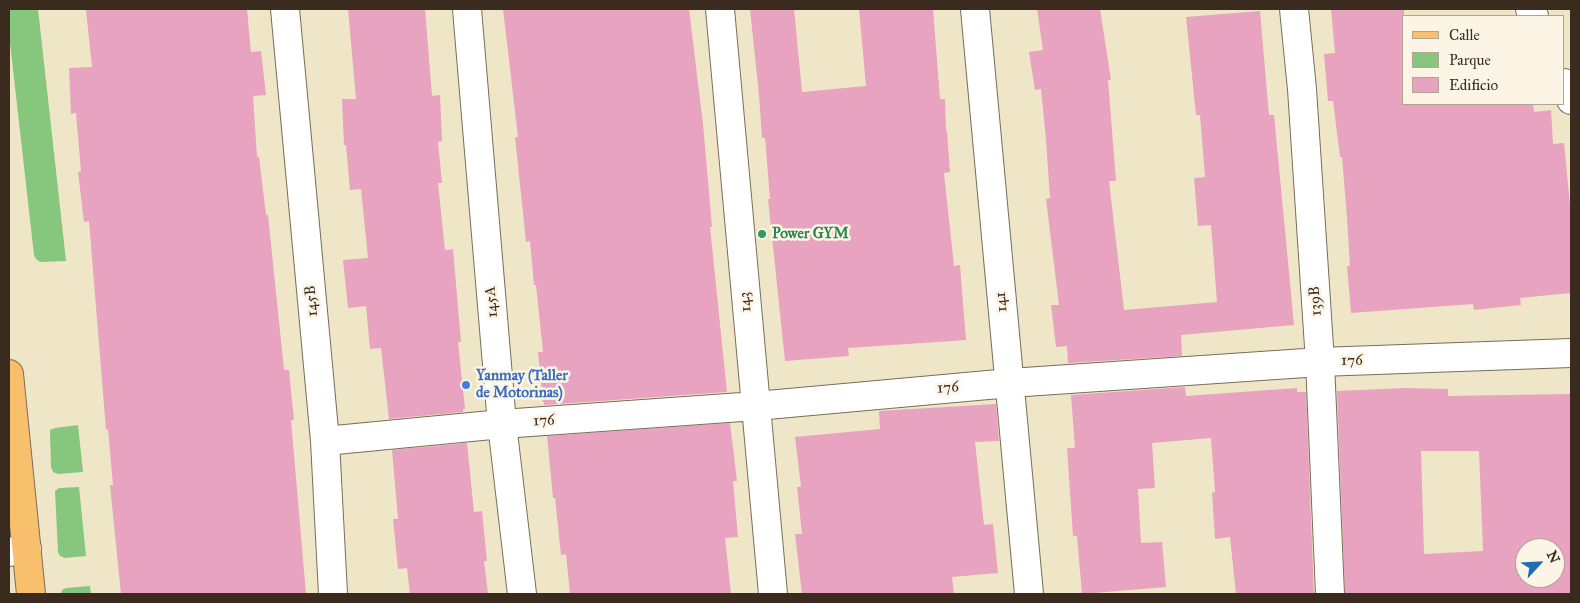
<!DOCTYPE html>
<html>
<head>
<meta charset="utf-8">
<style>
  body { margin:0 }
  #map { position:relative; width:1580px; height:603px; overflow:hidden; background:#efe6c7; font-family:"IM FELL Great Primer",serif }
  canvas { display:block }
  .frame { position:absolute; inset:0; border:10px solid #3b2a1e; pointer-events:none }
  .legend { position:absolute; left:1402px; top:15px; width:162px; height:90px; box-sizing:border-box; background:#fcf5e5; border:1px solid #afa495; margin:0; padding:6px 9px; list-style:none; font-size:15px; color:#3b2a1e }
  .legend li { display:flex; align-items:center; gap:10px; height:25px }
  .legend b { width:25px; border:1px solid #afa495 }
  .north { position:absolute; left:1515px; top:538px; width:50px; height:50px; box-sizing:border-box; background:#fcf5e5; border:1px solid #afa495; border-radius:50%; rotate:65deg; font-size:14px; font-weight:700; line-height:20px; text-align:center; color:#3b2a1e }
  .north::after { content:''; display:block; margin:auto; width:18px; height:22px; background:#1f6fb2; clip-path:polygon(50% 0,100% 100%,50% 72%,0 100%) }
</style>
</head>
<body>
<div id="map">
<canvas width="1580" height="603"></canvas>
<div class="frame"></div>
<ul class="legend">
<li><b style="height:6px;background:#f8bf6c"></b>Calle</li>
<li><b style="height:14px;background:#87c67d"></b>Parque</li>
<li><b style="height:14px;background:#e8a3c0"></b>Edificio</li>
</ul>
<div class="north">N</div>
</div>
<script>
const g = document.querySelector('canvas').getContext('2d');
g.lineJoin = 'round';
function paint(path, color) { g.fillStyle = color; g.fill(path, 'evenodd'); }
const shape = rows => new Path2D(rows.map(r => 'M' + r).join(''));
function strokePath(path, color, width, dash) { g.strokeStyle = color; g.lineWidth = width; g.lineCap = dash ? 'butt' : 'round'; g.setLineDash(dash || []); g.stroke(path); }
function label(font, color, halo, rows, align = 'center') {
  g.font = font + ' "IM FELL Great Primer",serif'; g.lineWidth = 5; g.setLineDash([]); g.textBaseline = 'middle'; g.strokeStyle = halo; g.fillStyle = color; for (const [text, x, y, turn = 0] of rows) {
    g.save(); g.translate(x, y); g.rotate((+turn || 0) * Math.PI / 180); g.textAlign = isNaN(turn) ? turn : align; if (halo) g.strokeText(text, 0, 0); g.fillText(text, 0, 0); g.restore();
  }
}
paint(shape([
  [9,9,38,9,66,261,40,262,36,259,34,255,9,34],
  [78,425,83,472,58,474,53,472,51,467,50,430,55,428],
  [79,487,86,556,65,558,60,556,58,552,55,491,59,488],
  [90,586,91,594,61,594,62,590,66,588]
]), '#87c67d');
paint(shape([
  [102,9,247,9,251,52,261,51,266,95,253,96,257,157,259,157,266,215,268,215,284,370,289,370,294,420,291,420,306,594,121,594,110,485,113,485,108,429,106,430,89,221,84,222,78,172,81,171,76,113,71,114,69,68,92,67,86,10],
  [348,9,425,9,432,96,440,95,442,141,438,142,442,183,438,183,445,250,453,249,461,342,458,342,465,409,463,409,463,412,389,419,381,348,370,349,366,306,348,308,343,260,368,258,361,189,350,190,346,145,344,145,342,99,356,99],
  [503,9,689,9,703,124,712,227,710,227,727,392,544,405,544,402,543,402,538,352,543,352,536,285,534,285,530,241,526,242,515,137,518,137],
  [750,9,794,9,802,92,866,86,859,9,933,9,940,99,945,99,946,131,947,131,950,172,944,173,954,266,960,265,966,340,848,348,849,356,785,361,768,199,770,199,765,138,762,138,759,95],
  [1037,9,1100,9,1111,80,1108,80,1116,181,1109,181,1124,310,1217,302,1211,225,1198,226,1194,178,1205,177,1200,115,1196,115,1186,17,1260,11,1269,115,1274,115,1294,325,1181,335,1182,356,1068,363,1067,346,1056,347,1051,305,1059,305,1046,199,1050,198,1046,140,1041,89,1035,90,1029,52,1043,50],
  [1331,9,1404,9,1404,104,1533,104,1534,112,1551,110,1553,144,1564,143,1570,205,1571,205,1571,293,1520,298,1521,305,1474,310,1473,304,1351,313,1347,266,1350,266,1347,218,1342,157,1340,157,1333,101,1328,101,1324,54,1335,53],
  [1185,387,1186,396,1297,388,1297,392,1306,392,1314,594,1236,594,1230,537,1215,539,1212,493,1215,492,1211,438,1152,443,1155,488,1138,489,1141,543,1162,542,1166,587,1082,594,1077,536,1073,536,1067,448,1075,448,1071,395],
  [1404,388,1448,389,1448,396,1571,394,1571,594,1345,594,1337,391],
  [1421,451,1479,451,1483,551,1424,554],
  [1525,548,1555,548,1555,578,1525,578],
  [996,404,999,441,975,442,984,525,993,524,998,573,952,577,954,594,802,594,795,534,802,534,797,487,801,487,795,437,880,429,879,411],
  [730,423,737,481,733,481,738,537,725,538,731,594,570,594,566,554,561,555,555,498,553,498,547,436],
  [467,443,474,512,482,511,487,561,484,561,488,594,410,594,407,568,398,569,393,519,398,519,392,450]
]), '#e8a3c0');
const minor = shape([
  [285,9,325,441,333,594],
  [467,9,502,424,522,594],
  [720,9,773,594],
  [975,9,1029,594],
  [1294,9,1302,89,1320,362,1330,594],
  [1530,9,1534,16],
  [1564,83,1571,100],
  [325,441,502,424,756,406,1010,383,1320,362,1571,353],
  [9,552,27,549]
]);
const primary = shape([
  [9,374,31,594]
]);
strokePath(minor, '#7a6c59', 30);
strokePath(primary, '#7a6c59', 30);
strokePath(minor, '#fff', 28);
strokePath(primary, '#f8bf6c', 28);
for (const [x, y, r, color] of [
  [762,234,5,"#2e9e5b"],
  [466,385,5,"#3f7fe0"]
]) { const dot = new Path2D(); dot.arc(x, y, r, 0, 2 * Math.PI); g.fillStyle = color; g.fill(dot); strokePath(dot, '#fcf5e5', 2); }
label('bold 15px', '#27864d', '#fcf5e5', [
  ["Power GYM",772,234]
], 'left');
label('15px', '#3b2a1e', '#fcf5e5', [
  ["145B",312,301,-95],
  ["139B",1316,301,-94],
  ["145A",492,302,-95],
  ["143",746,302,-95],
  ["141",1002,302,-95],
  ["176",1352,361,-2],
  ["176",948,388,-5],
  ["176",544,421,-4]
]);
label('bold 15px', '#366cbe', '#fcf5e5', [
  ["Yanmay (Taller",476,376],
  ["de Motorinas)",476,393]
], 'left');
</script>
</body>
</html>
